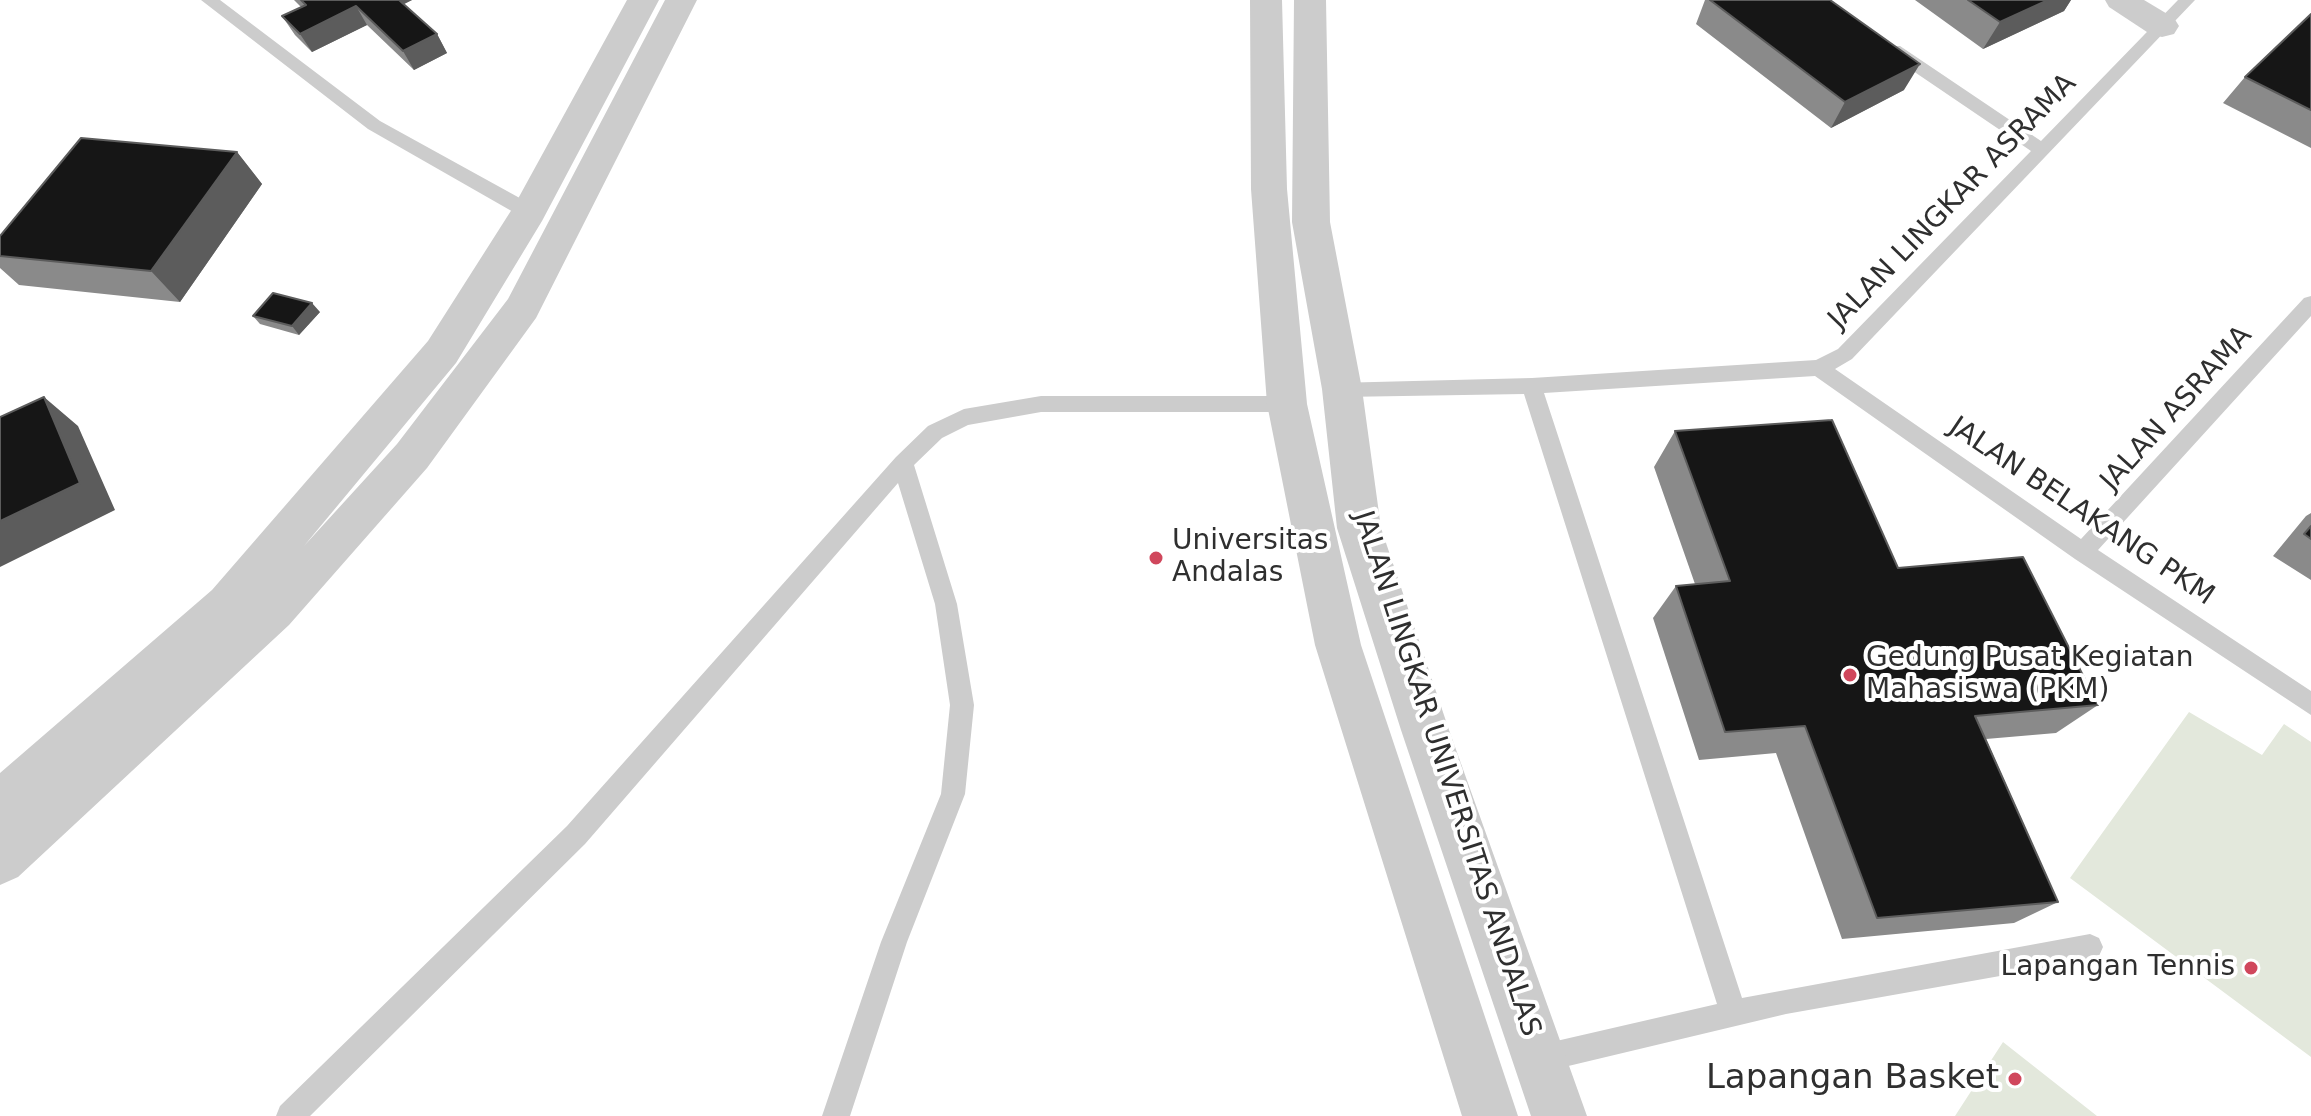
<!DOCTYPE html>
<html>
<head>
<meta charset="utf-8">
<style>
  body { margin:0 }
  canvas { display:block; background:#fff }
</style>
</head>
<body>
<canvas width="2311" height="1116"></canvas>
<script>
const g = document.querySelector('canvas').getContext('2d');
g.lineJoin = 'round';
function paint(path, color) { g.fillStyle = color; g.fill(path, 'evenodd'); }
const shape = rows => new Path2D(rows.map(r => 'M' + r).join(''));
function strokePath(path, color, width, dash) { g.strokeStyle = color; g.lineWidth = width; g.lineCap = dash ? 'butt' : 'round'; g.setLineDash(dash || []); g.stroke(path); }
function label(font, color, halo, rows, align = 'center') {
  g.font = font + ' "DejaVu Sans",sans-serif'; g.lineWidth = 8; g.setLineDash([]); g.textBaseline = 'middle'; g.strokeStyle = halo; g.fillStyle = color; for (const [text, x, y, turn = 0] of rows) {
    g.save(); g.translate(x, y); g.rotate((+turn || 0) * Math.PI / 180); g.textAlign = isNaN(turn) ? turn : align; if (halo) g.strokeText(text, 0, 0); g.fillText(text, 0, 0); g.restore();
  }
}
paint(shape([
  [2189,712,2262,755,2284,724,2311,742,2311,1057,2070,878],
  [2003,1042,2097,1116,1955,1116]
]), '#e3e8dc');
paint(shape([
  [201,0,220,0,380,121,536,207,538,212,536,217,522,217,368,129,201,0],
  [2178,0,2195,0,1852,359,1835,369,2081,539,2304,298,2311,296,2311,316,2098,550,2311,691,2311,715,2075,559,1815,376,1544,393,1742,998,2090,934,2099,938,2103,947,2099,956,2090,960,1786,1014,1539,1073,1529,1069,1525,1059,1529,1049,1539,1045,1717,1004,1524,394,1342,397,1335,395,1332,389,1335,383,1532,378,1816,360,1838,349,2031,151,1888,54,1886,50,1888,46,1900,46,2041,141,2178,0],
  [1041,396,1287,396,1294,398,1297,404,1294,410,1287,412,1041,412,968,425,942,438,914,465,957,604,974,705,965,794,907,942,850,1116,822,1116,881,942,941,794,950,705,935,604,898,483,585,844,310,1116,276,1116,280,1106,567,826,896,457,928,426,964,409,1041,396]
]), '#ccc');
paint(shape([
  [2105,0,2144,0,2174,18,2179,26,2174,34,2162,37,2150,34,2109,7,2105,0]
]), '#ccc');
paint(shape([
  [627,0,659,0,542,221,456,363,304,546,397,444,508,299,665,0,697,0,536,318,427,468,289,625,18,877,0,885,0,773,212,590,428,341,514,206,627,0],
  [1250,0,1282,0,1287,189,1307,404,1361,645,1518,1116,1462,1116,1315,645,1267,404,1251,189,1250,0],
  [1294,0,1326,0,1330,222,1362,389,1381,528,1449,730,1587,1116,1531,1116,1401,730,1337,528,1322,389,1292,222,1294,0]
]), '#ccc');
paint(shape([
  [294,0,412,0,404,4,437,34,447,53,414,70,367,25,312,52,295,35,282,16,302,8],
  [1705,0,1830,0,1904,90,1831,128,1696,24],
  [1915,0,2071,0,2064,11,1983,49],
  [2311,14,2311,148,2223,103,2245,77],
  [237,152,262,184,180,302,19,285,0,268,0,236],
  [320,312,299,335,260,324,253,316],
  [1675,431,1898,568,2098,705,2056,733,1986,739,2058,902,2014,923,1842,939,1776,753,1699,760,1653,618,1676,586,1695,584,1654,467],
  [2311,513,2311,580,2273,556,2306,516]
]), '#8a8a8a');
paint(shape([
  [392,0,412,0,396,8],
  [2048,0,2071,0,2064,11,1983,49,2000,22],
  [356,6,367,25,312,52,300,34],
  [437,34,447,53,414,70,403,51],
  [1920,64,1904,90,1831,128,1845,102],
  [237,152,262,184,180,302,151,271],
  [312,303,320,312,299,335,292,326],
  [44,397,78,426,115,510,0,567,0,521]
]), '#5c5c5c');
const building = shape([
  [301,0,399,0,437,34,403,51,356,6,300,34,282,16,306,5,301,0],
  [1710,0,1830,0,1920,64,1845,102,1710,0],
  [1968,0,2048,0,2000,22,1968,0],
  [2311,14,2311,110,2245,77,2311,14],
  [81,138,237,152,151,271,0,256,0,236,81,138],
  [273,293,312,303,292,326,253,316,273,293],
  [44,397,80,483,0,521,0,417,44,397],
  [1832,420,1898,568,2023,557,2098,705,1975,716,2058,902,1877,918,1805,726,1725,732,1676,586,1730,581,1675,431,1832,420],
  [2311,526,2311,539,2304,534,2311,526]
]);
paint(building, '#161616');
strokePath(building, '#5c5c5c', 2);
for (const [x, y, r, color] of [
  [1156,558,8,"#d0475c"],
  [1850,675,8,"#d0475c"],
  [2251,968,8,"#d0475c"],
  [2015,1079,8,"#d0475c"]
]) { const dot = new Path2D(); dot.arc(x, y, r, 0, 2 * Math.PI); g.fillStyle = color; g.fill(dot); strokePath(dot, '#fff', 3); }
label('28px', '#2f2f2f', '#fff', [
  ["JALAN LINGKAR ASRAMA",1953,202,-46],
  ["JALAN ASRAMA",2177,409,-48],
  ["JALAN BELAKANG PKM",2081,512,34],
  ["JALAN LINGKAR UNIVERSITAS ANDALAS",1446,774,72]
]);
label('28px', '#2f2f2f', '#fff', [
  ["Universitas",1172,542],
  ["Andalas",1172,574],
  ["Gedung Pusat Kegiatan",1866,659],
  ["Mahasiswa (PKM)",1866,691],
  ["Lapangan Tennis",2235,968,"right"]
], 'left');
label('34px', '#2f2f2f', '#fff', [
  ["Lapangan Basket",1999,1079]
], 'right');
</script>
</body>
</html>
